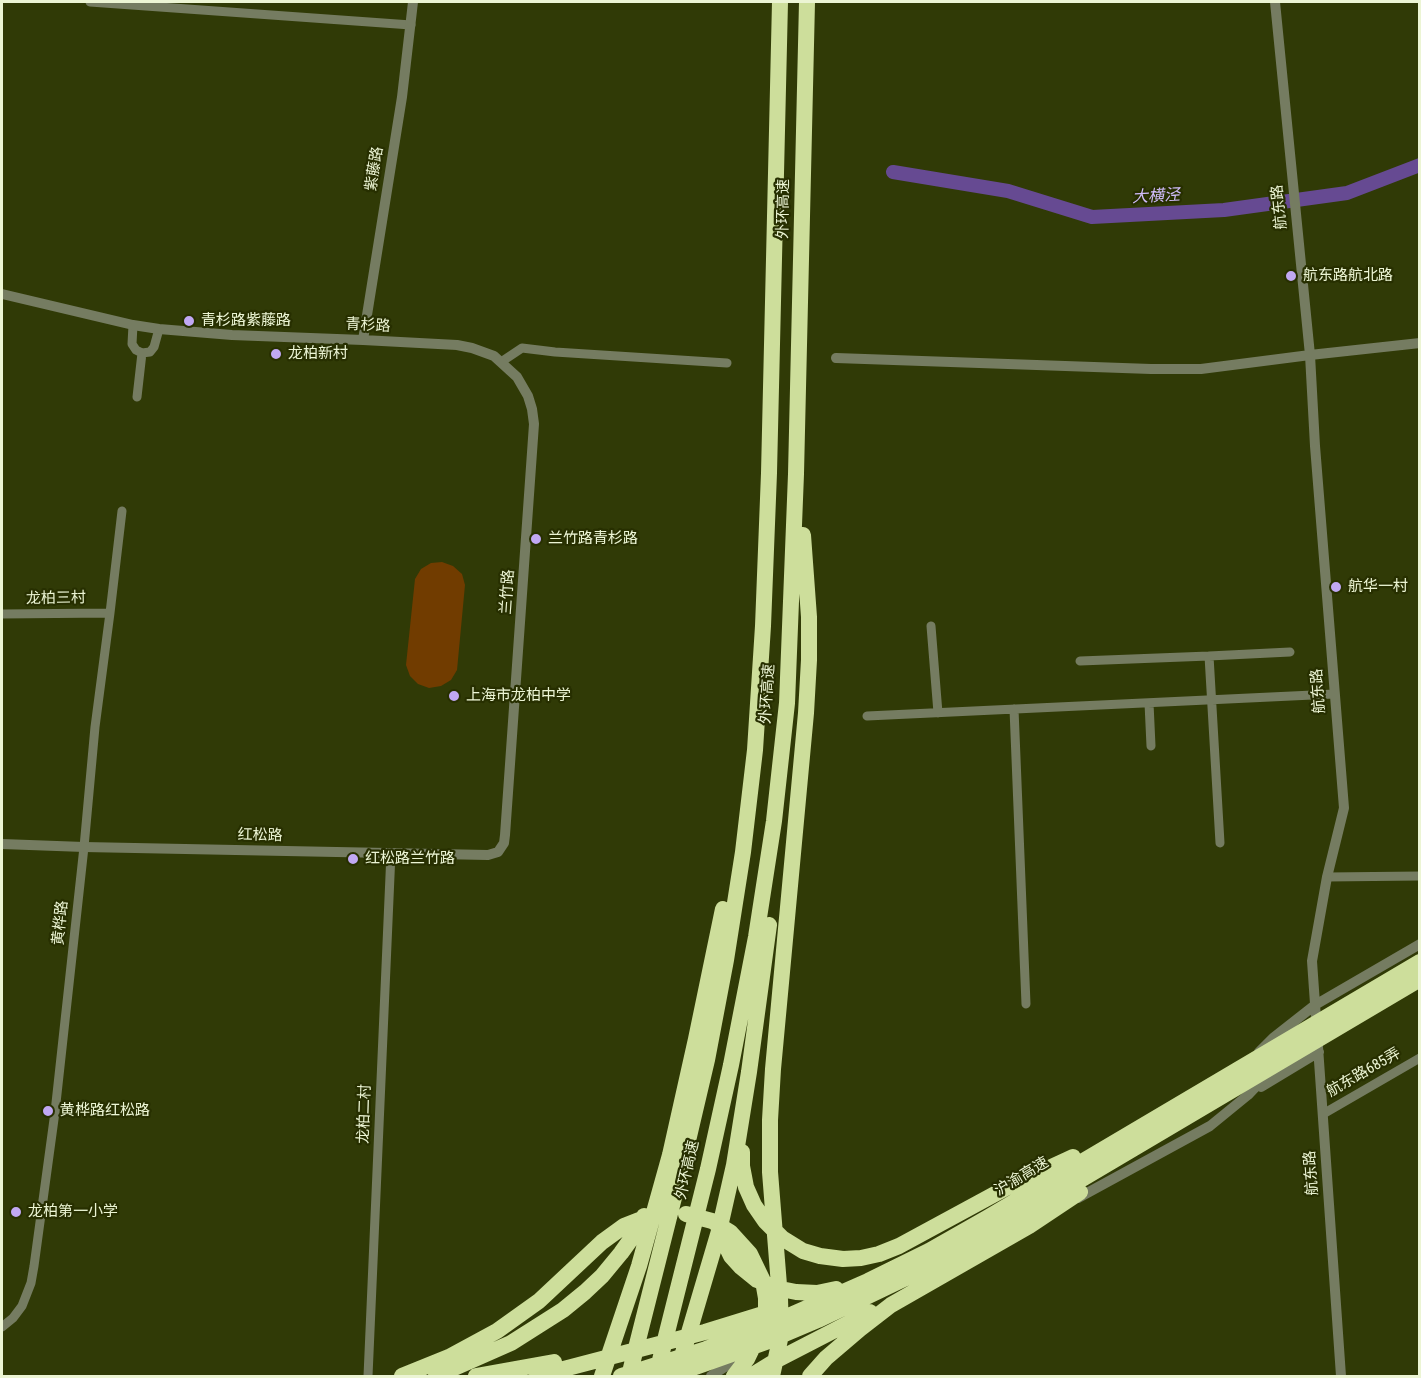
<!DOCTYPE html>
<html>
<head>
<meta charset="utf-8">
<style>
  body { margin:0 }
  #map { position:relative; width:1421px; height:1378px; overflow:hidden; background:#303a06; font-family:"Roboto Condensed",sans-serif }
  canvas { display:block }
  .frame { position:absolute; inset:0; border:3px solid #ecf5d4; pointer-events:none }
</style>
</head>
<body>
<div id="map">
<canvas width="1421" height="1378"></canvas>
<div class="frame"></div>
</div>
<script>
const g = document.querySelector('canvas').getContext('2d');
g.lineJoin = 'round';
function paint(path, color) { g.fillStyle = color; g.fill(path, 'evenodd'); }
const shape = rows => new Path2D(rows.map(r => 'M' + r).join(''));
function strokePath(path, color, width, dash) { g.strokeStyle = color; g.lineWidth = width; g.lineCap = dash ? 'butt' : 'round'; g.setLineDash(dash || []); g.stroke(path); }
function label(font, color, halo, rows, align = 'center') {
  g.font = font + ' "Roboto Condensed","Noto Sans SC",sans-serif'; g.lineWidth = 4.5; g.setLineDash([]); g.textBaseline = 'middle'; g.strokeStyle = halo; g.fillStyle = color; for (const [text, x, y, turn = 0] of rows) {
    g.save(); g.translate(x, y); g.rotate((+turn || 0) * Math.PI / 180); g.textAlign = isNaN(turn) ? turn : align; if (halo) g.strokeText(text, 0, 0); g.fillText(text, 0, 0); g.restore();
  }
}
paint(shape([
  [442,562,453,566,462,574,465,585,457,670,451,680,441,686,429,688,418,684,410,676,406,665,415,579,421,569,431,563]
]), '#713c00');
strokePath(shape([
  [893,172,1008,191,1092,217,1224,210,1347,193,1420,165]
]), '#664a92', 14);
strokePath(shape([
  [90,2,411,25],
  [133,325,132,344,136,350,142,353,150,352,154,347,159,329],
  [501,362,522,348,555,352,727,363],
  [137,397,142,353],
  [2,614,110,613],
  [931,626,938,713],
  [1080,661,1209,656],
  [1149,703,1151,746],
  [1014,709,1026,1004],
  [867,716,1334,694],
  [1220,843,1209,656,1290,652],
  [1327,877,1420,876],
  [1323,1114,1420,1058],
  [2,1327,13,1318,22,1306,31,1283,34,1266,55,1112,84,847,95,727,110,613,122,511],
  [368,1376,391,853]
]), '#757c61', 9);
strokePath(shape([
  [1275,2,1310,355,1315,446,1344,808,1327,877,1312,961,1341,1376],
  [2,294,133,325,159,329,232,335,363,340,457,345,472,348,494,356,517,377,528,396,532,409,534,424,505,835,504,843,498,852,488,855,84,847,2,844],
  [363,340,402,97,413,2],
  [836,358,1151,369,1201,369,1310,355,1420,343],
  [1259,1052,1273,1038,1315,1005,1420,944],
  [1261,1087,1319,1052],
  [1078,1198,1210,1126,1248,1095,1267,1075],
  [711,1376,740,1357]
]), '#757c61', 10);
strokePath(shape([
  [742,1152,742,1166,746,1187,754,1205,765,1221,782,1238,803,1251,820,1256,843,1259,861,1258,879,1254,899,1246,1006,1188,1073,1157],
  [686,1214,712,1221,730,1232,750,1254,763,1281,766,1298,766,1314,760,1332,747,1359,734,1376],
  [719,1231,731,1256,741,1267,757,1280,776,1288,796,1292,817,1293,836,1289],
  [680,1363,719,1231,734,1165,749,1072,769,925],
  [402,1376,449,1357,497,1331,539,1301,602,1242,624,1226,647,1217,660,1214],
  [436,1376,511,1343,563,1310,585,1292,602,1276,621,1253,636,1232,644,1216],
  [476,1376,554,1362],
  [537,1376,705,1332,773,1311],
  [602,1376,639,1266,670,1155,696,1039,723,909],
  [621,1376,706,1349,761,1328,868,1281,929,1251,987,1218,1420,962],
  [629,1376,683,1162,707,1060,726,960,743,852,755,750,763,626,769,473,780,2],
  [656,1376,708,1169,731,1065,756,937,774,821,787,703,796,474,807,2],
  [670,1376,766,1342,818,1320,935,1264,994,1231,1420,979],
  [751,1376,777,1360,870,1312],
  [772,1376,781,1335,780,1298,770,1172,770,1120,773,1069,806,713,809,660,809,617,803,535],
  [810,1376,826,1358,860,1329,891,1305,1029,1226,1080,1192]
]), '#cdde9b', 16);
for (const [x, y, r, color] of [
  [1291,276,6,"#c1a8f3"],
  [189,321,6,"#c1a8f3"],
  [276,354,6,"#c1a8f3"],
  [536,539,6,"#c1a8f3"],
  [1336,587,6,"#c1a8f3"],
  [454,696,6,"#c1a8f3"],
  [353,859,6,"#c1a8f3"],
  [48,1111,6,"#c1a8f3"],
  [16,1212,6,"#c1a8f3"]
]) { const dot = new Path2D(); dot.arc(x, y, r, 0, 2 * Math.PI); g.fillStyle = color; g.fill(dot); strokePath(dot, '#272f00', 2); }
label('15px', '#ecf5d4', '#272f00', [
  ["紫藤路",375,169,-81],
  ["航东路",1280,207,-96],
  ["外环高速",784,209,-89],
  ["青杉路",368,326,3],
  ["兰竹路",508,592,-86],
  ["龙柏三村",56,599,-1],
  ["航东路",1319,691,-94],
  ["外环高速",768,694,-86],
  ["红松路",260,836,1],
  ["黄桦路",61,923,-84],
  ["航东路685弄",1364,1073,-30],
  ["龙柏二村",365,1114,-88],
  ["外环高速",688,1170,-77],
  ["航东路",1312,1173,-94],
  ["沪渝高速",1022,1177,-31]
]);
label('15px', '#ecf5d4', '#272f00', [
  ["航东路航北路",1303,276],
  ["青杉路紫藤路",201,321],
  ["龙柏新村",288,354],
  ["兰竹路青杉路",548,539],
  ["航华一村",1348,587],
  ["上海市龙柏中学",466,696],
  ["红松路兰竹路",365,859],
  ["黄桦路红松路",60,1111],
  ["龙柏第一小学",28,1212]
], 'left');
label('italic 16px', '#d0bcf9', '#272f00', [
  ["大横泾",1156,197,-3]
]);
</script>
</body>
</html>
